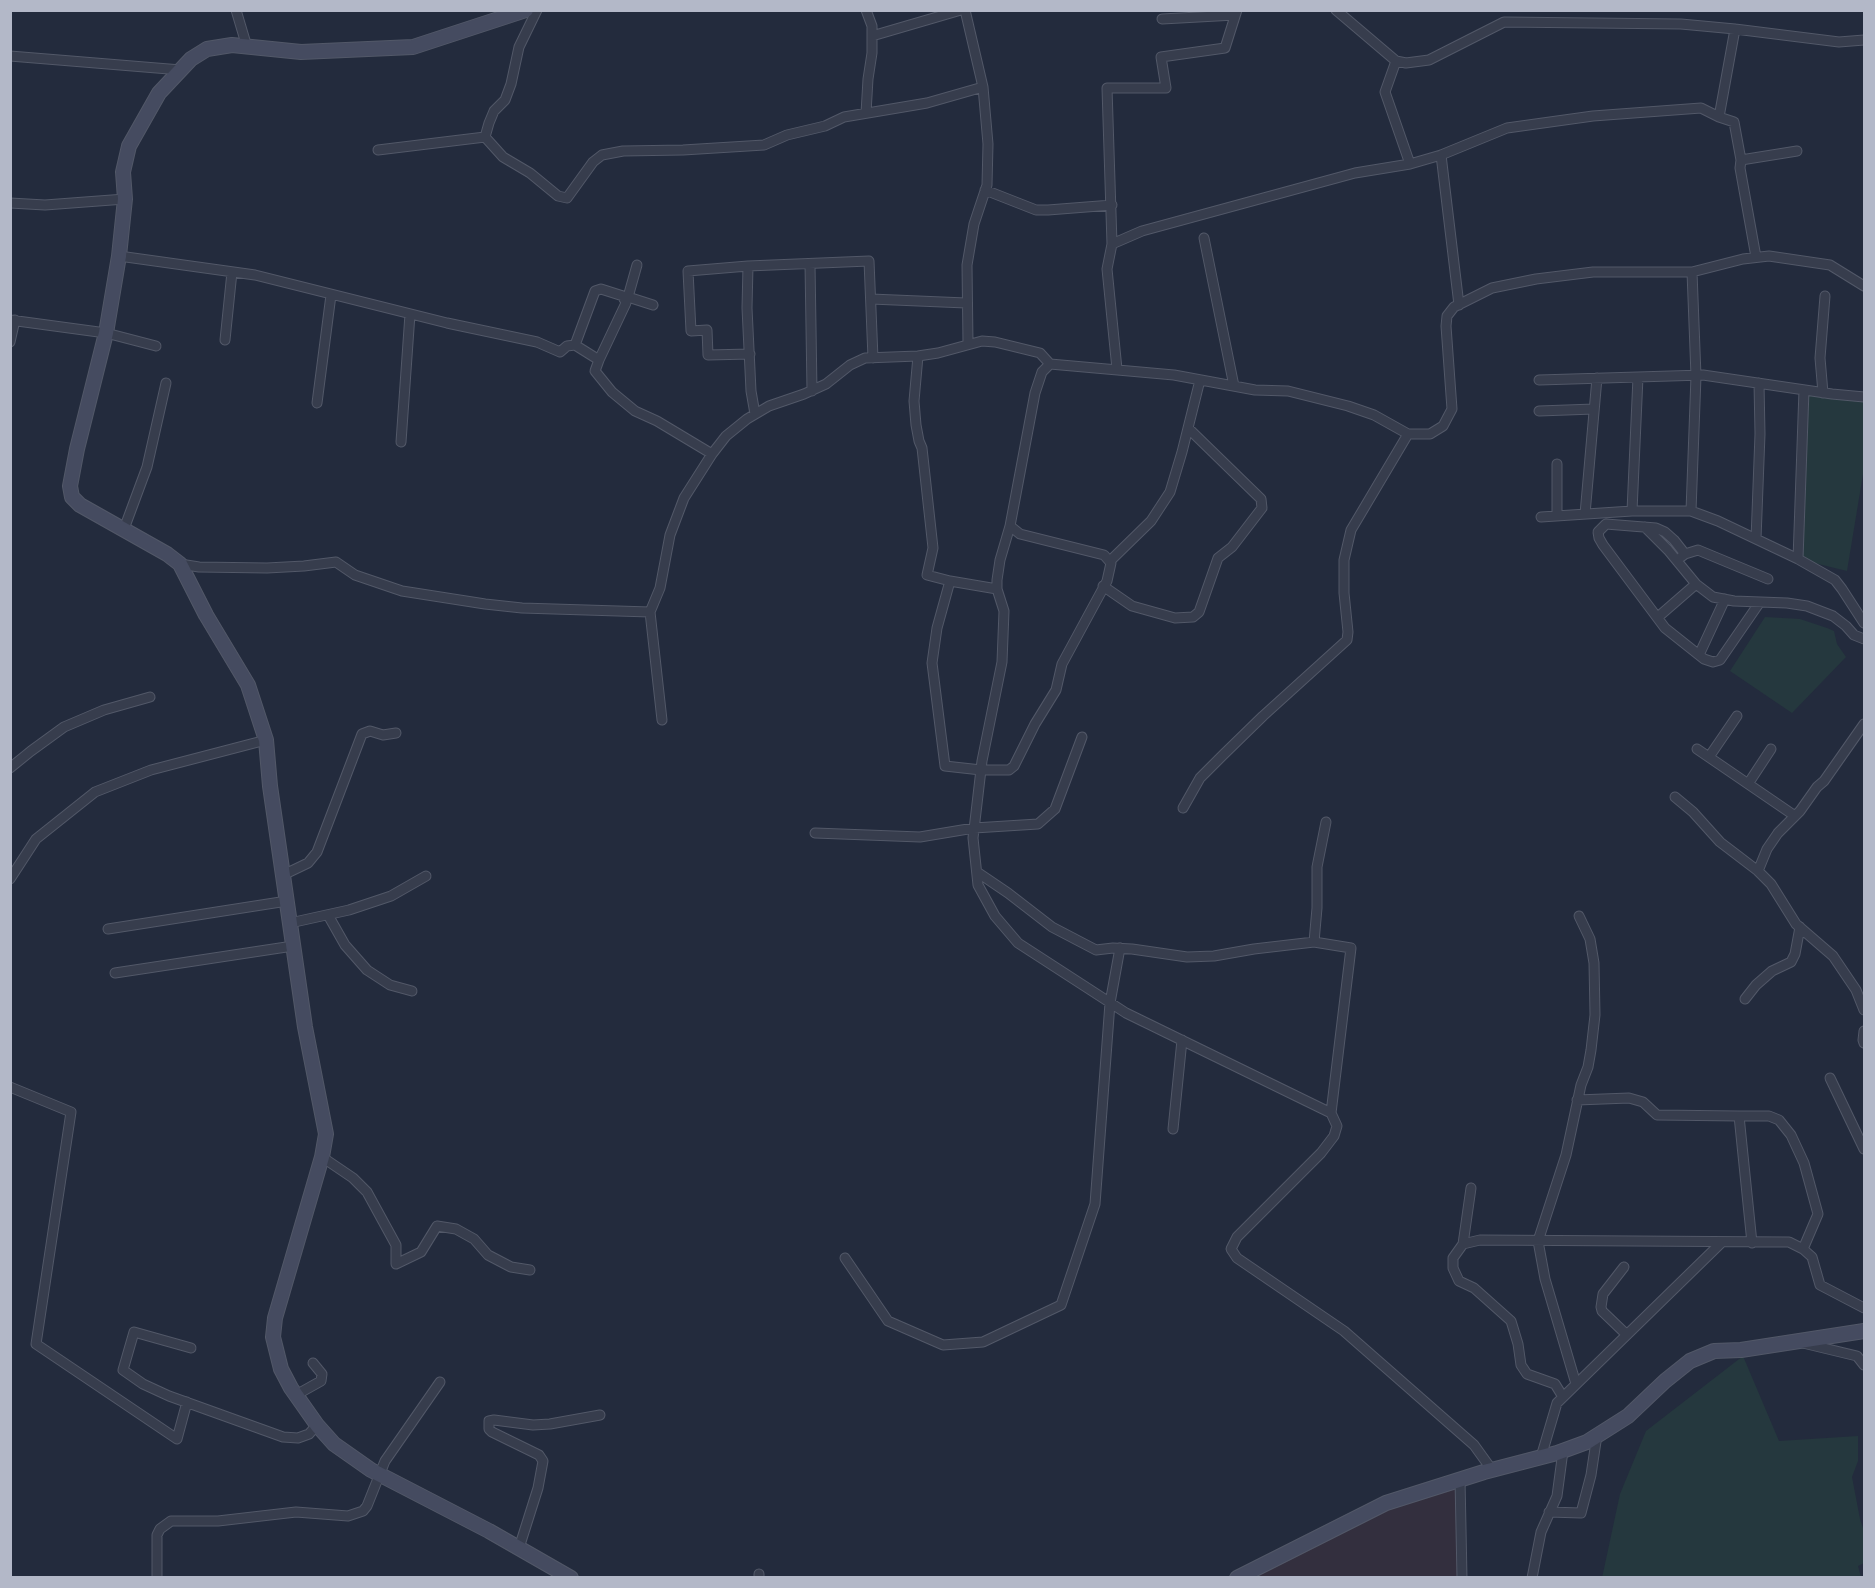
<!DOCTYPE html>
<html>
<head>
<meta charset="utf-8">
<style>
  body { margin:0 }
  #map { position:relative; width:1875px; height:1588px; overflow:hidden; background:#232b3d; font-family:Figtree,sans-serif }
  canvas { display:block }
  .frame { position:absolute; inset:0; border:12px solid #b3b8c8; pointer-events:none }
</style>
</head>
<body>
<div id="map">
<canvas width="1875" height="1588"></canvas>
<div class="frame"></div>
</div>
<script>
const g = document.querySelector('canvas').getContext('2d');
g.lineJoin = 'round';
function paint(path, color) { g.fillStyle = color; g.fill(path, 'evenodd'); }
const shape = rows => new Path2D(rows.map(r => 'M' + r).join(''));
function strokePath(path, color, width, dash) { g.strokeStyle = color; g.lineWidth = width; g.lineCap = dash ? 'butt' : 'round'; g.setLineDash(dash || []); g.stroke(path); }
paint(shape([
  [1457,1489,1457,1577,1252,1578,1387,1506]
]), '#332f3e');
paint(shape([
  [1806,394,1864,401,1864,468,1847,571,1798,559],
  [1765,617,1800,619,1827,628,1834,631,1837,644,1846,657,1792,713,1730,671],
  [1743,1356,1779,1441,1858,1436,1858,1461,1852,1477,1860,1519,1864,1531,1864,1563,1858,1566,1861,1577,1602,1578,1620,1494,1646,1431]
]), '#25383e');
const street = shape([
  [236,10,247,47],
  [537,10,519,47,511,84,505,100,494,111,489,123,485,137,503,157,530,173,558,196,567,198,593,162,602,155,623,151,683,150,764,145,787,135,825,126,844,117,927,103,983,87],
  [965,10,983,87,988,144,987,185,974,224,967,265,968,343],
  [1336,10,1396,61,1406,63,1429,60,1504,22,1681,24,1735,29,1839,42,1864,40],
  [1162,19,1235,15],
  [872,36,961,10],
  [10,56,181,70],
  [1396,61,1385,92,1410,164],
  [866,113,868,79,872,53,872,26,866,10],
  [1719,117,1735,29],
  [378,150,485,137],
  [1441,155,1459,305],
  [1741,160,1797,151],
  [985,190,1036,210,1048,210,1112,205],
  [10,203,45,205,125,199],
  [1204,238,1234,386],
  [1112,244,1142,231,1355,173,1410,164,1441,155,1507,128,1593,116,1701,108,1719,117,1734,122,1741,160,1740,168,1756,257],
  [119,256,255,275,447,323,537,342,560,352,567,346,575,345,599,360,595,371,612,392,635,411,657,421,712,454],
  [810,264,812,391],
  [748,266,747,308,751,391,755,414],
  [628,297,653,305],
  [624,299,628,297,637,265],
  [871,299,966,303],
  [10,320,106,333,156,346],
  [225,340,232,272],
  [10,342,15,320],
  [575,345,595,291,601,289,623,296,626,303,599,360],
  [750,354,708,355,707,330,691,331,688,271,748,266,869,261,873,358],
  [918,356,914,401,916,425,919,441,922,448,933,548,927,575,950,581],
  [1117,369,1107,269,1112,244,1107,88,1166,88,1161,57,1225,48,1237,10],
  [1539,380,1703,375,1832,394,1864,397],
  [1823,393,1820,358,1825,296],
  [317,403,331,295],
  [1539,411,1594,409],
  [401,442,410,314],
  [1632,511,1638,377],
  [1691,511,1696,376,1692,272],
  [1585,514,1597,378],
  [1557,516,1557,464],
  [1541,517,1632,511,1691,511,1718,521,1798,559,1835,580,1842,589,1864,623],
  [1010,526,1000,560,997,580,997,589,1004,611,1002,662,982,761,973,838,978,885,995,916,1018,943,1126,1013,1331,1113,1337,1126,1334,1136,1321,1153,1237,1237,1231,1249,1237,1258,1344,1331,1474,1445,1492,1470],
  [1645,527,1668,550,1696,584,1713,597,1734,601,1787,603,1807,606,1833,616,1846,626,1854,635,1864,639],
  [124,529,147,467,166,383],
  [1756,539,1760,434,1759,383],
  [1685,554,1674,540,1665,532,1656,528,1606,524,1598,532,1599,538,1603,545,1665,628,1704,659,1713,662,1720,660,1760,602],
  [1681,557,1685,554,1698,550,1768,579],
  [1798,559,1804,390],
  [1110,561,1151,521,1170,492,1182,452,1200,380],
  [180,564,199,567,267,568,304,566,336,562,355,575,402,591,485,604,522,608,650,612,660,588,670,535,684,498,712,454,726,436,747,419,769,406,804,394,826,384,850,365,865,358,918,356,938,353,982,341,995,342,1040,353,1050,364],
  [1103,586,1132,606,1175,618,1193,617,1199,612,1218,558,1232,547,1262,508,1261,499,1188,428],
  [997,589,950,581,937,628,932,663,945,766,981,770,1009,770,1014,766,1035,724,1056,690,1062,664,1107,581,1111,563,1104,555,1020,534,1010,526,1035,393,1042,372,1050,364,1174,375,1255,390,1288,391,1348,406,1374,415,1408,434,1430,434,1443,426,1452,409,1446,326,1447,316,1454,307,1492,288,1536,279,1593,272,1692,272,1743,259,1769,256,1830,265,1864,286],
  [650,612,662,720],
  [1658,617,1696,584],
  [1699,655,1725,599],
  [1864,724,1824,781,1817,787,1800,811,1778,833,1767,849,1758,871,1771,884,1796,924,1833,956,1856,990,1864,1010],
  [1697,749,1795,816],
  [1709,757,1737,716],
  [10,768,31,751,64,727,104,710,150,697],
  [1748,784,1771,749],
  [1675,797,1693,812,1720,842,1758,871],
  [1183,808,1200,778,1223,755,1263,716,1347,640,1348,632,1344,593,1344,560,1351,530,1408,434],
  [815,833,920,837,974,828,1038,824,1055,809,1082,737],
  [977,872,1008,893,1052,927,1096,950,1113,948,1132,949,1187,957,1214,956,1254,949,1314,942,1351,948,1331,1113],
  [283,875,308,863,317,852,362,734,370,731,383,735,396,733],
  [10,879,36,839,95,792,151,770,266,740],
  [328,915,345,945,367,970,390,985,412,991],
  [290,923,349,910,391,896,426,876],
  [108,929,287,901],
  [1314,942,1317,908,1317,867,1326,822],
  [115,973,293,946],
  [1745,999,1756,985,1772,971,1791,962,1795,954,1800,927],
  [1864,1031,1863,1040,1864,1043],
  [1830,1078,1864,1149],
  [10,1087,71,1112,36,1344,177,1439,187,1402],
  [1577,1100,1629,1098,1643,1102,1657,1115,1739,1116,1752,1243],
  [1739,1116,1769,1116,1779,1120,1791,1135,1804,1163,1818,1214,1803,1249],
  [1173,1129,1182,1040],
  [322,1157,353,1178,367,1192,396,1245,396,1264,421,1252,437,1226,456,1229,474,1239,488,1255,511,1267,530,1270],
  [1471,1188,1463,1244,1453,1258,1453,1268,1459,1281,1474,1288,1511,1321,1518,1344,1521,1365,1527,1374,1555,1384,1563,1397],
  [1463,1244,1480,1240,1789,1242,1803,1249,1812,1257,1820,1285,1864,1308],
  [845,1258,888,1321,943,1345,983,1342,1061,1305,1095,1204,1110,1003,1120,948],
  [1624,1267,1603,1294,1601,1307,1602,1311,1627,1335],
  [1803,1343,1857,1356,1864,1365],
  [191,1348,134,1332,123,1370,143,1384,169,1396,283,1437,298,1438,309,1434,317,1425],
  [1576,1384,1545,1279,1538,1241,1566,1155,1581,1085,1588,1067,1591,1050,1595,1015,1594,963,1590,939,1579,916],
  [296,1395,321,1381,322,1374,313,1363],
  [1541,1457,1557,1403,1721,1243],
  [1460,1479,1462,1578],
  [1549,1512,1581,1513,1591,1475,1597,1435],
  [519,1548,538,1488,543,1461,539,1455,492,1432,489,1429,489,1421,494,1420,533,1425,550,1424,600,1415],
  [157,1578,157,1535,160,1529,171,1521,218,1521,296,1512,348,1516,363,1511,367,1506,385,1461,440,1382],
  [759,1578,759,1574],
  [1532,1578,1541,1532,1557,1496,1563,1451]
]);
const secondary = shape([
  [526,10,413,47,301,52,232,45,207,49,191,59,159,93,129,146,123,172,125,199,119,256,106,333,77,449,70,486,72,497,80,505,167,554,180,564,206,615,248,685,266,740,270,786,305,1027,326,1134,322,1157,275,1318,273,1337,281,1369,291,1388,317,1425,334,1444,371,1470,489,1531,571,1578],
  [1237,1578,1386,1503,1484,1472,1557,1453,1587,1442,1628,1416,1665,1381,1690,1361,1714,1351,1741,1350,1864,1331]
]);
strokePath(street, '#525868', 11);
strokePath(secondary, '#525868', 16);
strokePath(street, '#373d4d', 9);
strokePath(secondary, '#454b60', 14);
</script>
</body>
</html>
